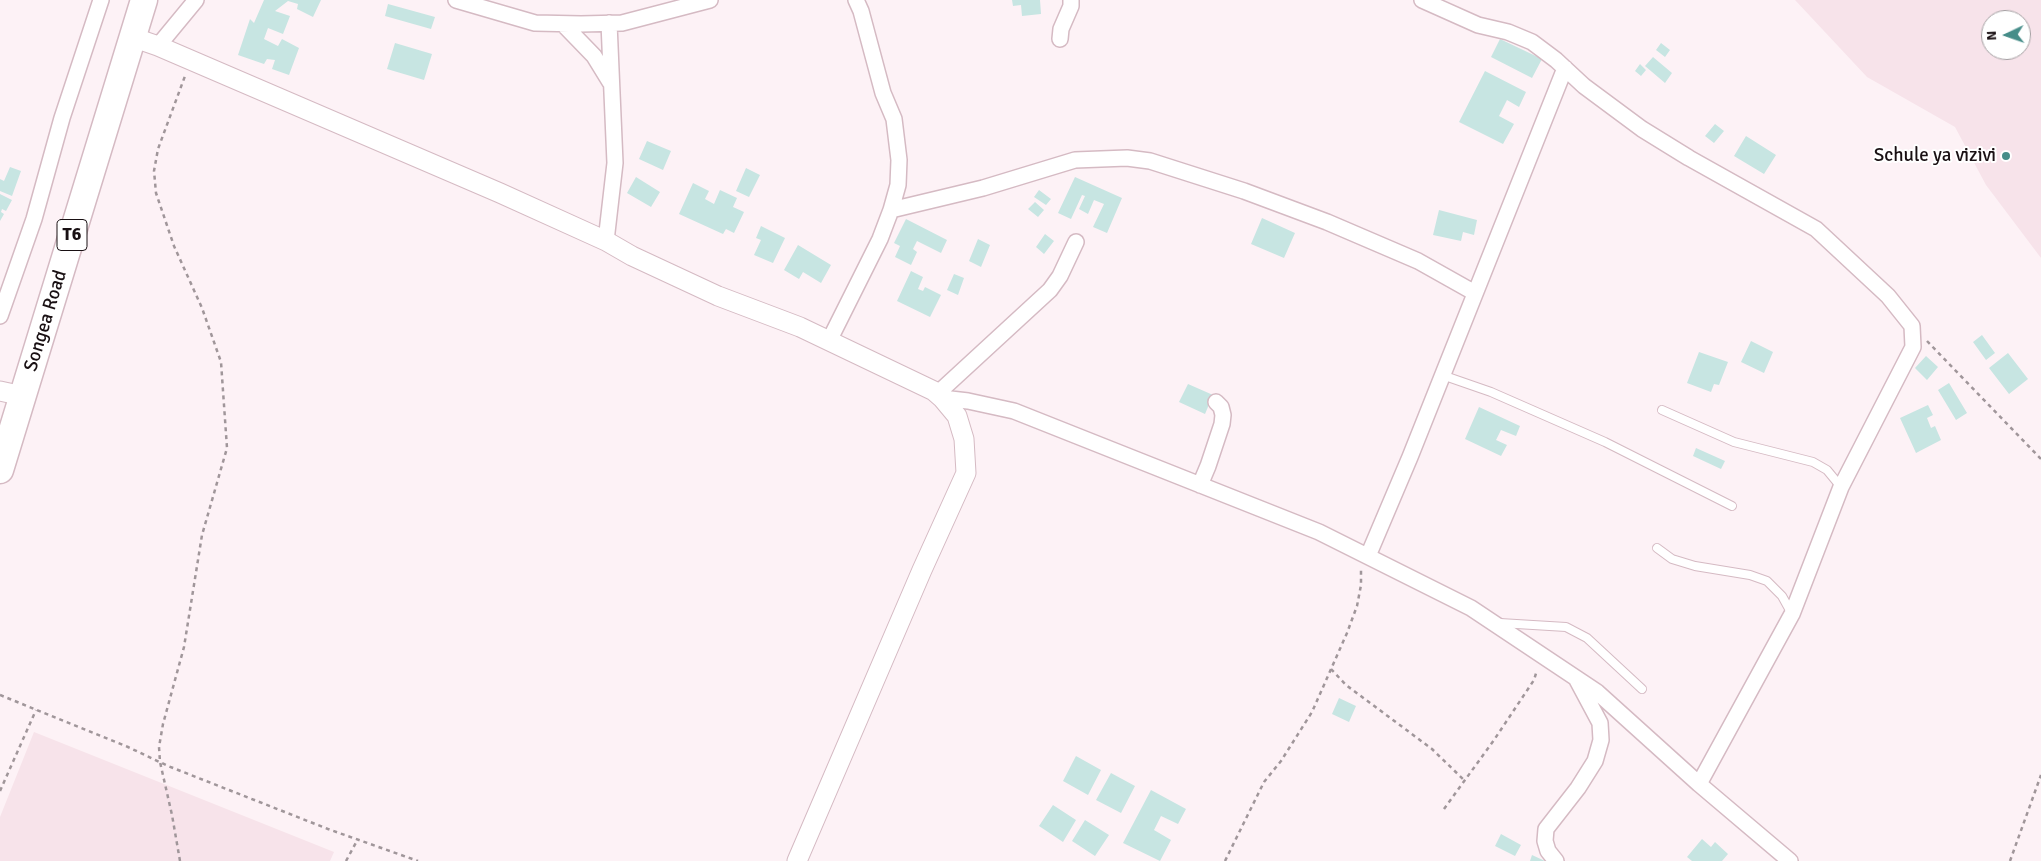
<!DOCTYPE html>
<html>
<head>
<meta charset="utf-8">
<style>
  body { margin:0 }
  #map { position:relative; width:2041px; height:861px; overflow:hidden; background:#fdf2f6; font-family:Signika,sans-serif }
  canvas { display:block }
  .north { position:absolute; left:1981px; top:10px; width:50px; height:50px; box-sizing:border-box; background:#fff; border:1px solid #a39fa1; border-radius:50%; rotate:267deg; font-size:14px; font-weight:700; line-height:20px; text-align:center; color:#191013 }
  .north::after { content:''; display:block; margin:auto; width:18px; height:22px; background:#468d89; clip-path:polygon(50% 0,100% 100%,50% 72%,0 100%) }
</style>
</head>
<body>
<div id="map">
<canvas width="2041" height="861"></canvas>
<div class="north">N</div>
</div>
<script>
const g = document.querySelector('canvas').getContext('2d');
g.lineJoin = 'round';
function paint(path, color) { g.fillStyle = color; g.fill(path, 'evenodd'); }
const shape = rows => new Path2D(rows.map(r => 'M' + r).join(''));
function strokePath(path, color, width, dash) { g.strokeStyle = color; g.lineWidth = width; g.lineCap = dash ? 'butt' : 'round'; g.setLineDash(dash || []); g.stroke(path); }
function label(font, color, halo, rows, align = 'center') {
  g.font = font + ' Signika,sans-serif'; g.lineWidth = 4; g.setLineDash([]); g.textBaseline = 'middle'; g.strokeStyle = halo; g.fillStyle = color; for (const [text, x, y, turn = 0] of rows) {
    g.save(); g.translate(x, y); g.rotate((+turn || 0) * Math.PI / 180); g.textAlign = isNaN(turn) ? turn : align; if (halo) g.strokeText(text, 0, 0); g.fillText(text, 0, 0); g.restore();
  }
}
paint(shape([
  [1795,0,2041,0,2041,258,1986,185,1955,127,1867,77],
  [1991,20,2021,20,2021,50,1991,50],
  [34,732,334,852,330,861,0,861,0,817]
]), '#f7e3ea');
paint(shape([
  [264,0,321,0,313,17,297,9,298,4,288,1,275,11,290,16,283,34,268,28,264,39,278,46,282,39,299,48,289,75,272,69,275,60,267,59,264,64,238,55,250,19,254,23],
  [1012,0,1040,0,1041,14,1022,16,1021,5,1013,6],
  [388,4,435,17,431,29,385,16],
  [1500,39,1542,59,1532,78,1491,57],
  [395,43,432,54,424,80,387,69],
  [1661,43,1670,50,1665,57,1656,50],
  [1653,57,1672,73,1665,83,1645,66],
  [1640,64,1646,70,1641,76,1635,71],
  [1485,71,1526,92,1519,107,1507,100,1499,116,1514,124,1503,144,1459,122],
  [1715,124,1724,131,1714,143,1705,136],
  [1746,136,1776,155,1764,174,1734,156],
  [647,141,671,151,663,170,639,159],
  [10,167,21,171,12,196,0,191,0,179,4,181],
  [746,168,760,175,749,197,736,191],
  [636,177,660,192,651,207,627,193],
  [1075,177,1122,198,1107,233,1093,227,1104,204,1094,200,1088,214,1079,209,1085,196,1082,195,1071,219,1058,213],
  [693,183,709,191,705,199,714,204,720,190,737,198,733,207,744,212,734,233,726,229,723,234,679,214],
  [1039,190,1051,199,1046,205,1034,197],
  [0,194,12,200,6,211,2,209,1,212,4,214,0,221],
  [1035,202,1044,210,1038,217,1028,209],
  [1439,210,1477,220,1474,235,1463,232,1461,241,1433,235],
  [1262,218,1295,233,1284,258,1251,244],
  [906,219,947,240,941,253,917,241,913,249,917,252,911,265,895,257,900,246,894,243],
  [761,226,785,238,773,263,754,255,761,240,756,238],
  [1045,234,1054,241,1044,254,1036,247],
  [978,239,990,245,981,267,969,261],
  [798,245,831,265,821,283,803,272,799,279,784,270],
  [911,271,923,277,918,289,923,291,925,287,941,295,930,317,897,301],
  [954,274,964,278,958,295,947,290],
  [1982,335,1995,353,1986,360,1973,342],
  [1751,341,1773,352,1764,373,1741,362],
  [1699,352,1728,362,1719,385,1714,384,1711,392,1687,383],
  [2008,353,2028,379,2009,394,1989,368],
  [1926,356,1938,367,1927,380,1915,368],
  [1949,383,1967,413,1956,420,1938,390],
  [1188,384,1213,395,1205,414,1179,402],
  [1928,405,1933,415,1927,418,1931,428,1935,426,1941,440,1916,453,1900,418],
  [1479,407,1520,426,1516,436,1501,430,1496,440,1507,445,1501,456,1465,439],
  [1696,448,1725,461,1721,469,1693,456],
  [1339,698,1356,706,1349,722,1332,714],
  [1076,756,1101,770,1088,795,1063,781],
  [1111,773,1135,786,1121,813,1096,800],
  [1151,790,1186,809,1178,824,1161,816,1154,830,1171,840,1160,861,1123,843],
  [1053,805,1076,820,1063,842,1039,826],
  [1085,820,1109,835,1095,856,1072,841],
  [1501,834,1521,845,1515,856,1495,846],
  [1702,839,1711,847,1715,842,1728,854,1722,861,1692,861,1687,857],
  [1532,855,1545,861,1530,861]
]), '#c7e5e2');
const service = shape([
  [1442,375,1491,392,1605,442,1732,506],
  [1662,410,1734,442,1813,462,1827,470,1841,487],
  [1657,548,1672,559,1695,566,1750,575,1767,581,1782,596,1792,614],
  [1500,623,1566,627,1587,638,1642,689]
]);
const minor = shape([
  [456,0,535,23,581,24,622,23,710,0],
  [1422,0,1478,25,1508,32,1532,42,1556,60,1584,86,1642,129,1689,158,1816,229,1888,296,1912,326,1913,347,1841,487,1792,614,1699,784],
  [563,24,594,56,610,82],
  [1060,39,1061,29,1071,6,1071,0],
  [158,46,196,0],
  [891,210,983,188,1075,160,1127,158,1150,161,1244,191,1327,222,1418,261,1475,293],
  [606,241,615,163,609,23],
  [0,316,34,219,62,118,101,0],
  [829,341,880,239,891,210,898,185,899,160,894,119,883,93,861,11,856,0],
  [937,394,1050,290,1060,276,1076,242],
  [942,398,968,401,1014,411,1319,532,1471,608,1597,692,1699,784,1790,861],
  [1200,485,1208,466,1222,424,1223,415,1221,407,1216,402],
  [1368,556,1410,457,1565,68],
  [1556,861,1548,851,1545,841,1546,829,1578,788,1595,761,1601,740,1600,723,1577,680]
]);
const tertiary = shape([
  [132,37,158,46,500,193,606,241,632,256,718,296,800,327,934,391,942,398,957,416,964,439,966,473,922,570,797,861],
  [0,391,23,396]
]);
const trunk = shape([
  [0,470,144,0]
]);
strokePath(service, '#d5bac3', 10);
strokePath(minor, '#d5bac3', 18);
strokePath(tertiary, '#d5bac3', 21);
strokePath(trunk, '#d5bac3', 29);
strokePath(shape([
  [1927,341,2041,459],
  [1331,669,1346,685,1432,749,1464,780],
  [0,695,128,747,168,766,328,829,418,861],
  [0,791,36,710],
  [1444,809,1494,740,1534,680,1537,670],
  [180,861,172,815,160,762,159,747,163,724,184,647,202,535,227,448,221,362,202,308,174,246,156,193,154,171,158,149,185,76],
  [346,861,358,839],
  [1225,861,1264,782,1281,761,1312,712,1347,633,1357,606,1361,585,1361,569],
  [2010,861,2041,775]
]), '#a0969a', 2.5, [4, 4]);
strokePath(service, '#fff', 8);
strokePath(minor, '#fff', 15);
strokePath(tertiary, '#fff', 19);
strokePath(trunk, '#fff', 26);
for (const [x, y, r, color] of [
  [2006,156,5,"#468d89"]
]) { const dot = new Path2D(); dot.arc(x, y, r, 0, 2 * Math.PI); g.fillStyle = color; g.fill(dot); strokePath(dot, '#fff', 2); }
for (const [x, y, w] of [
  [72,235,30]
]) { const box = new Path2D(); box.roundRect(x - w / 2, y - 15.5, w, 31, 4); g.fillStyle = '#fff'; g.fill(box); strokePath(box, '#191013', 1); }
label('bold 18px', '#191013', null, [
  ["T6",72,235]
]);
label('19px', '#191013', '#fff', [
  ["Schule ya vizivi",1996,156]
], 'right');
label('19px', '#191013', '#fff', [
  ["Songea Road",46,321,-73]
]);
</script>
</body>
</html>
